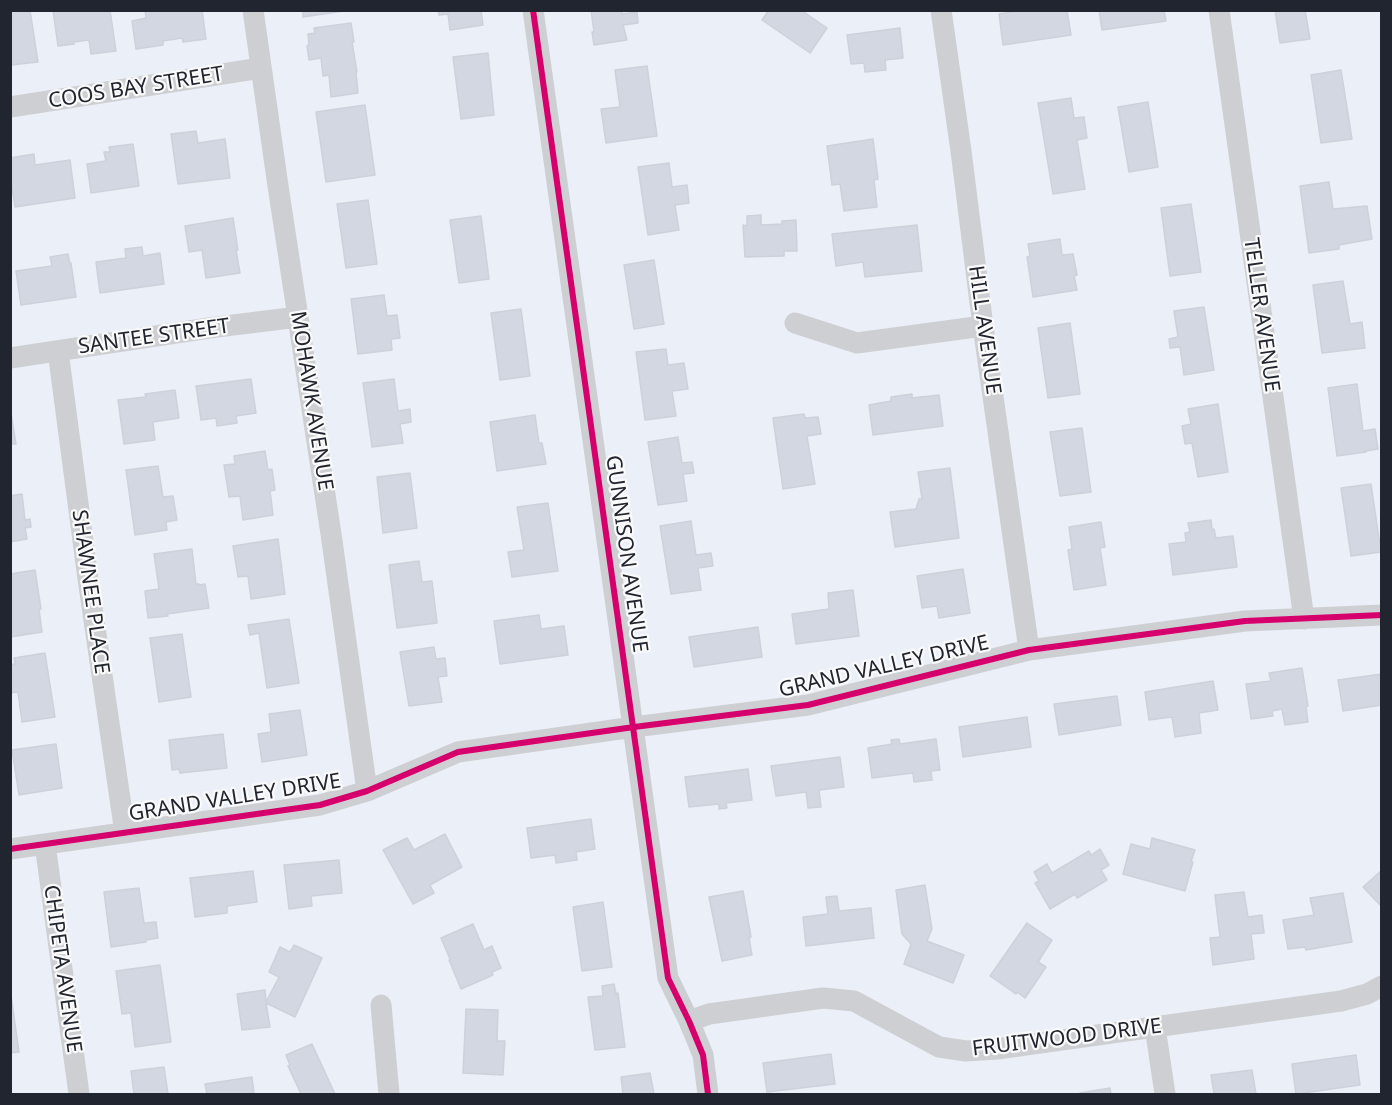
<!DOCTYPE html>
<html>
<head>
<meta charset="utf-8">
<style>
  body { margin:0 }
  #map { position:relative; width:1392px; height:1105px; overflow:hidden; background:#ebeff8; font-family:"Noto Sans",sans-serif }
  canvas { display:block }
  .frame { position:absolute; inset:0; border:12px solid #21252f; pointer-events:none }
</style>
</head>
<body>
<div id="map">
<canvas width="1392" height="1105"></canvas>
<div class="frame"></div>
</div>
<script>
const g = document.querySelector('canvas').getContext('2d');
g.lineJoin = 'round';
function paint(path, color) { g.fillStyle = color; g.fill(path, 'evenodd'); }
const shape = rows => new Path2D(rows.map(r => 'M' + r).join(''));
function strokePath(path, color, width, dash) { g.strokeStyle = color; g.lineWidth = width; g.lineCap = dash ? 'butt' : 'round'; g.setLineDash(dash || []); g.stroke(path); }
function label(font, color, halo, rows, align = 'center') {
  g.font = font + ' "Noto Sans",sans-serif'; g.lineWidth = 4.5; g.setLineDash([]); g.textBaseline = 'middle'; g.strokeStyle = halo; g.fillStyle = color; for (const [text, x, y, turn = 0] of rows) {
    g.save(); g.translate(x, y); g.rotate((+turn || 0) * Math.PI / 180); g.textAlign = isNaN(turn) ? turn : align; if (halo) g.strokeText(text, 0, 0); g.fillText(text, 0, 0); g.restore();
  }
}
const building = shape([
  [24,10,30,10,38,62,11,65,10,12,24,10],
  [53,10,110,10,116,51,91,54,89,40,74,42,74,44,58,46,53,10],
  [145,10,202,10,206,39,183,42,182,38,163,41,163,45,136,49,132,21,146,18,145,10],
  [303,10,351,10,303,17,303,10],
  [438,10,481,10,483,25,450,30,448,14,439,15,438,10],
  [591,10,622,10,622,14,637,12,638,23,623,25,627,40,594,45,592,32,594,32,591,10],
  [769,10,801,10,827,28,810,53,762,20,769,10],
  [1024,10,1067,10,1071,35,1003,45,999,14,1024,10],
  [1099,10,1164,10,1166,21,1102,30,1099,10],
  [1275,10,1305,10,1310,39,1280,43,1275,10],
  [351,23,354,42,352,42,357,72,356,72,358,93,331,97,329,75,323,76,321,58,309,60,307,46,309,45,308,34,315,33,314,28,351,23],
  [900,28,903,58,885,60,886,70,865,72,864,63,851,64,847,35,900,28],
  [488,53,494,115,461,119,453,57,488,53],
  [647,66,657,136,606,143,601,109,620,107,615,70,647,66],
  [1341,70,1352,139,1321,143,1311,75,1341,70],
  [1071,98,1074,118,1084,117,1087,138,1077,140,1085,189,1053,194,1038,103,1071,98],
  [1148,102,1158,167,1129,172,1118,107,1148,102],
  [365,105,375,175,326,182,316,112,365,105],
  [196,131,198,143,225,139,230,178,178,184,171,134,196,131],
  [873,139,878,179,874,180,877,207,844,211,840,184,832,185,827,146,873,139],
  [133,144,139,186,91,193,87,164,106,161,104,152,110,152,109,147,133,144],
  [34,154,35,165,70,160,75,198,15,207,10,174,10,158,34,154],
  [669,163,672,187,687,185,689,203,675,205,679,230,648,235,638,167,669,163],
  [1329,182,1333,209,1367,206,1372,239,1339,245,1339,249,1309,253,1300,186,1329,182],
  [368,200,377,264,346,268,337,204,368,200],
  [1191,204,1201,272,1170,276,1161,208,1191,204],
  [761,215,761,225,782,224,782,221,796,220,797,251,784,251,784,256,745,257,743,225,747,226,747,216,761,215],
  [481,216,489,279,459,283,450,220,481,216],
  [233,218,238,250,236,250,240,273,206,278,202,250,189,252,185,226,233,218],
  [917,225,922,271,865,277,863,262,836,266,832,234,917,225],
  [1060,239,1062,255,1073,254,1077,275,1074,276,1077,290,1033,297,1027,257,1030,256,1028,244,1060,239],
  [142,247,143,256,160,253,164,284,100,293,96,262,126,258,125,249,142,247],
  [68,254,70,264,71,263,76,297,21,305,16,271,52,266,50,257,68,254],
  [654,260,664,324,634,329,624,265,654,260],
  [1343,281,1350,324,1362,322,1365,348,1322,353,1313,285,1343,281],
  [384,295,387,316,397,315,400,338,391,339,392,350,358,354,351,299,384,295],
  [1204,307,1214,370,1184,375,1180,347,1170,348,1169,339,1178,337,1174,311,1204,307],
  [521,309,530,376,500,380,491,313,521,309],
  [1070,323,1080,394,1048,398,1038,328,1070,323],
  [666,349,668,365,684,363,688,389,672,391,676,416,645,420,636,352,666,349],
  [251,379,256,413,236,416,237,423,217,426,216,418,201,420,196,386,251,379],
  [394,379,398,411,410,409,411,422,400,424,403,443,372,447,363,383,394,379],
  [1357,384,1363,431,1375,429,1378,449,1366,451,1366,452,1337,456,1328,388,1357,384],
  [175,390,179,418,153,422,155,440,124,444,118,400,146,397,145,394,175,390],
  [912,394,912,398,939,395,943,426,873,435,869,405,891,401,891,397,912,394],
  [1218,404,1228,472,1198,477,1192,443,1185,444,1182,426,1191,424,1188,409,1218,404],
  [10,407,16,444,10,444,10,407],
  [804,414,805,418,818,417,821,434,807,436,815,484,783,489,773,418,804,414],
  [535,415,539,443,542,443,546,464,497,471,490,422,535,415],
  [1082,428,1091,492,1060,496,1050,432,1082,428],
  [678,437,682,463,692,462,694,473,683,474,687,501,658,505,648,442,678,437],
  [265,451,268,470,272,469,275,490,270,491,273,515,243,520,240,496,229,497,224,465,235,464,234,456,265,451],
  [158,466,163,497,173,496,177,520,166,522,167,530,135,535,126,470,158,466],
  [950,468,959,538,895,547,890,512,916,509,919,499,922,499,918,472,950,468],
  [410,473,417,528,383,533,377,477,410,473],
  [1371,484,1381,552,1351,556,1341,488,1371,484],
  [22,494,25,520,30,519,31,527,25,528,27,539,10,542,10,496,22,494],
  [548,503,558,571,512,577,508,552,524,550,517,507,548,503],
  [1211,520,1212,530,1214,529,1216,538,1233,536,1237,567,1173,575,1169,544,1186,542,1185,533,1190,532,1188,523,1211,520],
  [691,521,696,555,711,553,713,566,698,568,701,590,671,594,660,526,691,521],
  [1101,522,1105,547,1100,548,1106,585,1074,590,1068,550,1072,549,1069,527,1101,522],
  [278,539,285,594,251,599,248,576,238,577,233,546,278,539],
  [192,549,196,584,199,584,199,585,205,584,209,608,167,614,168,616,148,618,145,591,159,589,154,554,192,549],
  [419,561,422,582,432,581,437,623,397,628,389,565,419,561],
  [963,569,970,613,939,618,937,606,922,608,917,576,963,569],
  [35,570,41,609,39,609,42,632,10,637,10,574,35,570],
  [853,590,859,636,796,644,792,614,829,609,828,593,853,590],
  [539,615,541,629,564,626,568,655,500,664,494,621,539,615],
  [289,619,299,683,267,688,259,633,250,635,248,625,289,619],
  [758,627,762,657,694,667,689,637,758,627],
  [182,634,191,697,159,702,150,638,182,634],
  [434,647,436,659,445,658,447,676,438,677,442,702,409,706,400,652,434,647],
  [45,653,55,717,22,722,18,692,10,693,10,665,15,664,14,658,45,653],
  [1302,668,1308,706,1306,706,1308,722,1285,725,1282,709,1272,711,1273,716,1251,719,1246,684,1271,681,1269,673,1302,668],
  [1382,674,1382,705,1343,711,1338,680,1382,674],
  [1213,681,1218,710,1199,713,1201,733,1175,737,1172,717,1149,720,1145,692,1213,681],
  [1117,696,1121,725,1059,735,1054,704,1117,696],
  [300,710,307,755,262,762,258,734,271,732,269,714,300,710],
  [1027,717,1031,747,963,757,959,727,1027,717],
  [223,734,227,768,180,773,179,769,172,770,169,740,223,734],
  [899,739,900,744,936,739,940,770,931,771,932,780,914,782,913,773,872,778,868,748,892,744,891,740,899,739],
  [56,744,62,788,19,795,12,750,56,744],
  [840,757,844,787,819,790,821,807,808,808,806,792,776,796,771,766,840,757],
  [748,769,752,800,726,803,727,808,719,809,719,804,689,807,685,777,748,769],
  [591,819,595,849,576,852,577,860,556,863,555,855,531,858,527,828,591,819],
  [445,834,462,867,430,885,434,893,413,904,383,850,407,838,414,850,445,834],
  [1152,838,1195,850,1191,862,1193,862,1185,891,1123,874,1131,844,1150,849,1152,838],
  [1100,849,1109,865,1101,870,1107,880,1077,898,1075,894,1050,909,1035,883,1039,881,1034,872,1047,864,1052,873,1089,851,1091,855,1100,849],
  [339,860,342,893,311,896,312,906,289,909,284,865,339,860],
  [1382,870,1382,907,1363,887,1382,870],
  [253,871,257,902,227,906,227,913,195,917,190,878,253,871],
  [925,885,932,929,927,941,964,955,953,983,904,964,911,944,902,934,896,890,925,885],
  [139,888,144,923,156,922,158,938,146,940,146,942,111,947,104,892,139,888],
  [743,891,751,937,749,937,752,955,722,961,709,897,743,891],
  [1244,892,1248,917,1262,915,1264,933,1251,934,1254,959,1213,965,1210,938,1220,937,1215,895,1244,892],
  [1343,893,1352,942,1306,950,1305,947,1288,949,1283,920,1314,915,1310,898,1343,893],
  [837,896,839,911,871,908,874,938,806,946,803,917,828,914,826,897,837,896],
  [603,902,612,967,582,971,573,907,603,902],
  [1027,923,1052,940,1038,962,1046,967,1025,998,1017,992,1016,994,990,976,1027,923],
  [473,924,484,950,492,946,501,968,492,972,493,975,461,989,449,960,450,959,441,938,473,924],
  [294,945,322,958,295,1017,266,1003,270,1027,242,1030,237,994,265,990,266,1002,279,977,269,972,280,947,290,952,294,945],
  [160,965,171,1042,135,1047,131,1013,122,1014,116,971,160,965],
  [614,984,616,994,618,993,625,1047,595,1050,588,997,603,996,602,986,614,984],
  [10,988,19,1052,10,1053,10,988],
  [466,1009,498,1010,497,1041,505,1041,503,1075,463,1073,466,1009],
  [312,1044,335,1094,301,1094,288,1066,290,1065,286,1055,312,1044],
  [831,1054,835,1084,767,1092,763,1063,831,1054],
  [1356,1055,1360,1085,1296,1094,1292,1064,1356,1055],
  [164,1067,168,1094,134,1094,131,1071,164,1067],
  [1252,1070,1256,1094,1214,1094,1211,1075,1252,1070],
  [650,1073,654,1094,623,1094,621,1077,650,1073],
  [252,1077,254,1094,207,1094,205,1084,252,1077],
  [1110,1088,1111,1094,1080,1094,1080,1093,1110,1088]
]);
paint(building, '#d3d7e1');
strokePath(building, '#cdd1da', 1.5);
strokePath(shape([
  [253,10,278,186,331,534,367,791],
  [533,10,668,978,689,1021,703,1055,708,1094],
  [941,10,961,151,983,326,1029,650],
  [1219,10,1304,619],
  [10,107,261,68],
  [795,323,857,343,983,326],
  [58,351,88,579,125,833],
  [10,358,209,328,298,317],
  [45,844,79,1094],
  [10,849,320,805,367,791,458,752,634,727,808,705,1029,650,1245,621,1382,615],
  [381,1005,389,1094],
  [689,1021,709,1014,823,998,854,1001,939,1047,966,1051,997,1049,1341,1001,1367,994,1382,986],
  [1155,1027,1165,1094]
]), '#cecfd3', 21);
strokePath(shape([
  [533,10,668,978,689,1021,703,1055,708,1094],
  [10,849,320,805,367,791,458,752,634,727,808,705,1029,650,1245,621,1382,615]
]), '#d6006c', 6);
label('21px', '#21252f', '#fafafa', [
  ["COOS BAY STREET",136,88,-9],
  ["TELLER AVENUE",1261,315,82],
  ["HILL AVENUE",984,330,82],
  ["SANTEE STREET",154,337,-8],
  ["MOHAWK AVENUE",311,401,81],
  ["GUNNISON AVENUE",626,554,82],
  ["SHAWNEE PLACE",90,592,82],
  ["GRAND VALLEY DRIVE",884,667,-13],
  ["GRAND VALLEY DRIVE",235,798,-9],
  ["CHIPETA AVENUE",62,969,82],
  ["FRUITWOOD DRIVE",1067,1038,-7]
]);
</script>
</body>
</html>
